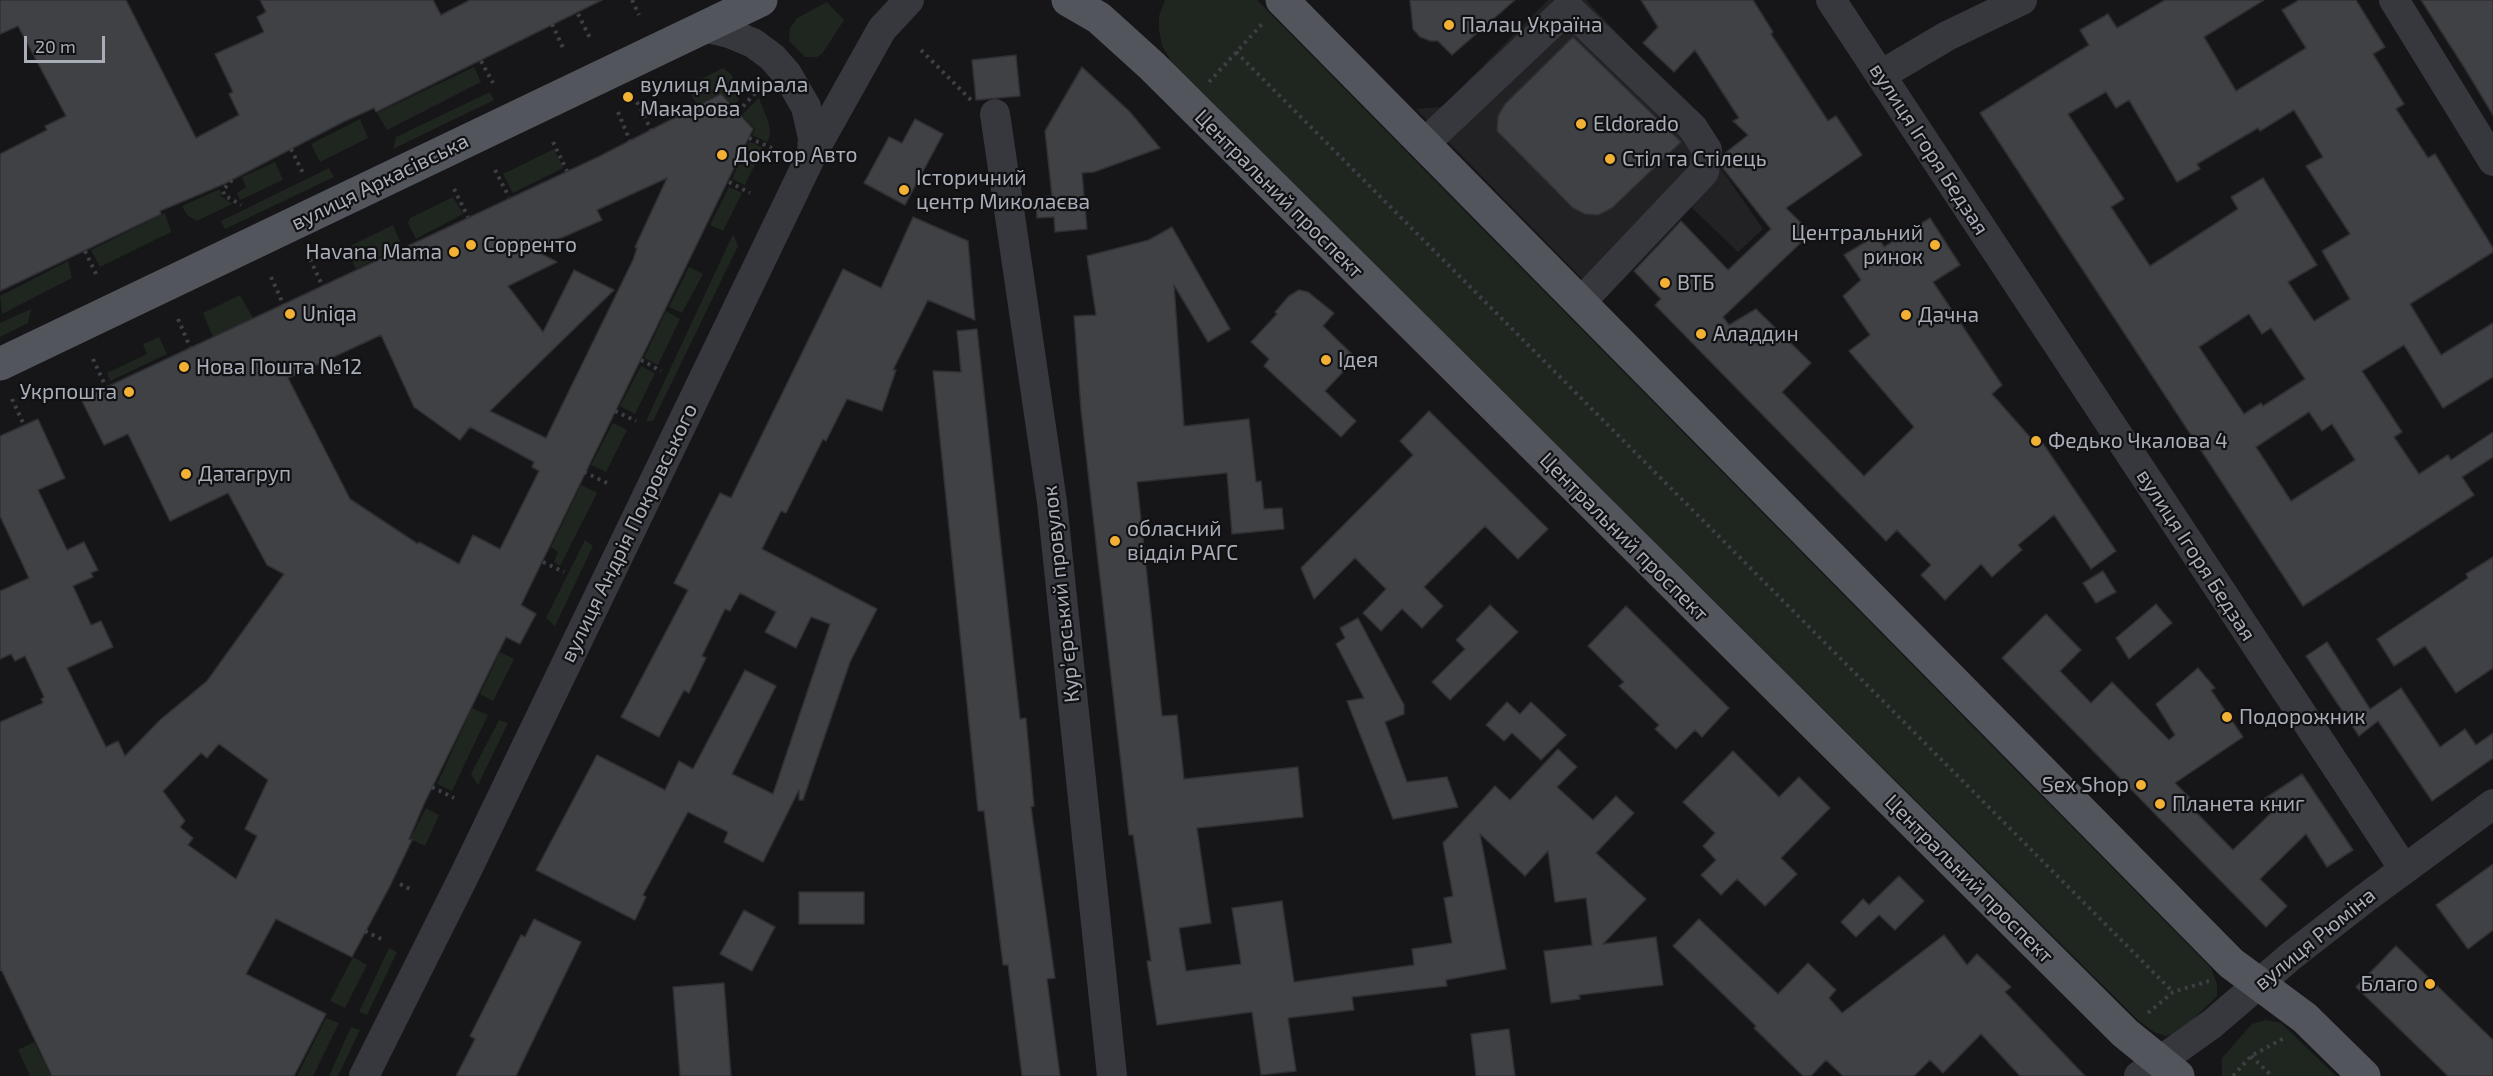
<!DOCTYPE html>
<html>
<head>
<meta charset="utf-8">
<style>
  body { margin:0 }
  #map { position:relative; width:2493px; height:1076px; overflow:hidden; background:#161618; font-family:"Exo 2",sans-serif }
  canvas { display:block }
  .scale { position:absolute; left:24px; top:36px; width:81px; height:27px; box-sizing:border-box; border:3px solid #a8adb8; border-top:0; padding-left:8px; font-size:18px; line-height:21px; white-space:nowrap; color:#a8adb8; -webkit-text-stroke:4px #111113; paint-order:stroke }
</style>
</head>
<body>
<div id="map">
<canvas width="2493" height="1076"></canvas>
<div class="scale">20 m</div>
</div>
<script>
const g = document.querySelector('canvas').getContext('2d');
g.lineJoin = 'round';
function paint(path, color) { g.fillStyle = color; g.fill(path, 'evenodd'); }
const shape = rows => new Path2D(rows.map(r => 'M' + r).join(''));
function strokePath(path, color, width, dash) { g.strokeStyle = color; g.lineWidth = width; g.lineCap = dash ? 'butt' : 'round'; g.setLineDash(dash || []); g.stroke(path); }
function label(font, color, halo, rows, align = 'center') {
  g.font = font + ' "Exo 2",sans-serif'; g.lineWidth = 4.5; g.setLineDash([]); g.textBaseline = 'middle'; g.strokeStyle = halo; g.fillStyle = color; for (const [text, x, y, turn = 0] of rows) {
    g.save(); g.translate(x, y); g.rotate((+turn || 0) * Math.PI / 180); g.textAlign = isNaN(turn) ? turn : align; if (halo) g.strokeText(text, 0, 0); g.fillText(text, 0, 0); g.restore();
  }
}
paint(shape([
  [1548,0,1586,0,1721,143,1713,157,1763,229,1738,252,1688,204,1596,293,1416,109,1442,107]
]), '#222225');
paint(shape([
  [1165,0,1257,0,2211,968,2217,984,2217,996,2210,1003,2180,1032,2166,1036,2154,1032,2139,1021,1174,67,1162,45,1159,29,1159,16],
  [827,2,844,20,822,54,817,57,805,57,789,41,790,28,797,18],
  [474,67,481,82,387,130,377,113],
  [723,68,732,75,739,100,733,106,721,93,697,105,690,92,700,85,699,80],
  [490,92,494,100,393,149,396,137],
  [759,98,769,124,770,135,767,142,752,135,755,129,742,115],
  [360,119,368,138,320,162,311,144],
  [749,141,763,148,745,185,732,179],
  [554,149,563,168,513,193,503,174],
  [275,162,283,180,240,200,237,193,246,187,242,177],
  [329,168,334,177,225,229,221,221],
  [729,187,742,193,723,231,710,225],
  [220,189,221,196,232,204,197,221,187,215,182,206],
  [453,197,463,214,416,239,408,223,410,218],
  [165,213,171,232,100,267,91,250],
  [393,225,402,246,356,269,346,248],
  [733,234,738,246,653,421,646,421],
  [68,261,72,278,2,314,0,296],
  [689,267,703,274,682,313,669,307],
  [240,295,253,318,213,337,203,313],
  [31,309,28,323,0,337,0,323],
  [666,311,680,319,658,365,644,358],
  [159,337,167,354,110,381,107,373,147,354,143,344],
  [641,366,655,373,635,414,620,406],
  [613,423,627,430,606,472,591,465],
  [581,485,597,493,560,566,554,562,558,552,551,547],
  [585,540,593,546,555,626,546,618],
  [500,652,514,659,493,701,480,694],
  [472,708,488,715,452,791,437,784],
  [499,720,508,723,478,785,471,774],
  [426,808,439,815,425,846,410,839],
  [389,948,397,952,367,1015,359,1012],
  [353,957,367,965,345,1008,330,1001],
  [326,1018,339,1023,313,1076,297,1076],
  [2266,1020,2281,1023,2336,1076,2222,1076,2222,1058,2252,1024],
  [351,1027,360,1030,338,1076,329,1076],
  [34,1042,51,1076,30,1076,18,1050]
]), '#1e261f');
const building = shape([
  [0,0,126,0,196,138,239,115,229,94,233,92,215,54,264,32,257,17,266,12,260,0,433,0,441,15,470,0,602,0,376,112,374,108,343,122,224,184,160,211,161,214,0,291,0,154,47,130,45,126,66,116,18,26,0,34,0,0],
  [1410,0,1515,0,1452,55,1438,41,1431,41,1420,37,1413,29,1410,0],
  [1641,0,1753,0,1773,32,1771,34,1828,121,1836,116,1862,155,1786,208,1811,233,1723,317,1729,325,1756,309,1811,363,1782,392,1864,476,1914,427,1849,351,1870,335,1843,296,1861,280,1844,255,1877,235,1884,247,1930,218,1960,265,1933,282,2002,385,1992,394,2037,445,2042,442,2116,551,2091,569,2054,515,2018,545,2022,550,1992,577,1981,564,1945,600,1921,575,1931,565,1897,530,1886,541,1655,305,1661,299,1634,271,1681,221,1728,270,1771,229,1722,167,1724,154,1748,135,1733,121,1739,118,1695,50,1674,72,1643,43,1658,27,1641,0],
  [2165,0,2264,0,2204,37,2236,91,2306,48,2282,10,2299,0,2356,0,2385,47,2373,54,2404,104,2396,109,2428,158,2435,154,2493,248,2493,252,2410,304,2441,355,2493,323,2493,377,2443,408,2404,345,2362,371,2402,432,2394,437,2419,474,2448,455,2451,460,2493,432,2493,457,2462,477,2474,495,2303,606,1980,113,2089,45,2080,30,2108,14,2117,28,2165,0],
  [2106,92,2116,108,2129,100,2177,182,2200,169,2197,164,2258,128,2260,131,2294,110,2323,157,2306,166,2350,234,2322,251,2350,299,2314,321,2288,282,2317,265,2263,178,2231,197,2238,209,2150,266,2111,207,2124,199,2068,114,2106,92],
  [2249,314,2262,334,2271,328,2305,379,2263,406,2261,403,2244,414,2199,347,2249,314],
  [2309,412,2322,431,2332,424,2355,460,2291,501,2256,447,2309,412],
  [2421,0,2493,0,2493,115,2464,67,2421,0],
  [1573,37,1681,142,1612,208,1598,215,1585,214,1573,208,1497,131,1498,116,1505,104,1573,37],
  [1016,55,1020,96,976,100,972,60,1016,55],
  [1082,67,1130,112,1160,148,1094,172,1082,173,1087,229,1055,232,1054,217,1037,218,1036,197,1052,196,1045,131,1082,67],
  [721,94,753,129,521,605,536,614,520,644,506,637,424,804,409,839,412,840,390,886,352,957,276,919,246,974,326,1014,294,1076,52,1076,0,967,0,722,43,703,41,699,44,697,25,656,15,661,11,654,0,659,0,591,29,578,0,516,0,436,38,419,65,478,38,490,67,550,84,542,98,570,91,573,93,577,73,586,91,625,101,621,113,647,67,668,106,747,118,741,125,756,160,720,207,681,284,574,267,565,228,493,170,521,128,434,104,445,81,399,598,157,721,94],
  [667,178,635,247,637,248,633,260,546,438,490,411,614,290,574,270,543,332,508,286,557,262,534,250,602,220,597,210,667,178],
  [381,335,414,407,460,440,470,427,534,462,532,467,539,471,500,549,473,535,459,564,419,542,418,544,350,499,288,378,381,335],
  [219,744,268,780,245,829,257,836,236,879,188,845,193,838,180,827,185,821,163,791,201,753,207,758,219,744],
  [915,119,943,134,905,205,864,183,889,137,902,143,915,119],
  [913,217,968,241,975,320,928,300,893,370,896,370,882,411,847,399,826,441,823,439,786,513,781,511,762,549,877,609,850,662,803,800,799,800,799,790,763,862,724,842,728,832,688,812,643,895,646,897,635,920,536,870,597,755,665,790,679,761,693,769,745,670,776,686,732,774,773,794,830,624,811,617,796,648,765,632,776,612,740,593,730,611,725,609,702,656,706,658,689,693,684,690,659,737,621,717,688,590,674,583,720,493,731,498,843,269,881,288,913,217],
  [1172,227,1230,329,1208,342,1174,285,1184,426,1249,419,1256,482,1261,481,1264,509,1282,508,1284,529,1232,534,1227,473,1137,482,1162,716,1177,715,1184,779,1298,767,1303,817,1197,828,1211,923,1179,928,1186,971,1241,964,1232,908,1282,901,1294,982,1414,965,1412,949,1452,943,1444,898,1453,896,1443,843,1495,786,1510,800,1558,749,1577,767,1557,787,1593,820,1616,796,1634,813,1596,853,1646,899,1603,944,1656,937,1663,985,1579,995,1580,999,1551,1003,1544,951,1592,945,1586,898,1555,902,1548,851,1525,876,1480,834,1506,969,1446,980,1447,986,1352,997,1354,1010,1288,1018,1296,1071,1261,1075,1252,1012,1157,1025,1147,961,1151,961,1133,835,1129,835,1081,410,1074,316,1096,315,1087,256,1149,240,1172,227],
  [1299,290,1308,292,1334,313,1323,326,1356,358,1325,391,1356,421,1341,437,1264,366,1269,359,1251,342,1277,314,1275,312,1289,296,1299,290],
  [977,329,1020,719,1026,718,1034,806,1031,807,1055,978,1047,979,1060,1076,1022,1076,1008,965,1003,965,984,811,978,811,933,371,961,372,957,331,977,329],
  [1429,411,1548,529,1518,559,1485,526,1424,587,1443,606,1422,628,1402,609,1381,631,1363,613,1386,589,1355,558,1314,599,1301,568,1413,455,1400,441,1429,411],
  [2493,557,2493,668,2456,693,2425,646,2394,666,2377,639,2468,578,2466,574,2493,557],
  [2103,571,2116,592,2096,603,2083,583,2103,571],
  [2156,604,2172,623,2129,659,2116,638,2156,604],
  [1490,605,1518,632,1450,700,1432,682,1465,649,1456,640,1490,605],
  [1626,606,1729,708,1702,737,1695,730,1676,749,1655,729,1659,725,1619,686,1624,682,1588,646,1626,606],
  [2046,614,2081,650,2060,671,2091,703,2112,682,2169,740,2175,735,2156,704,2198,668,2215,688,2211,690,2243,737,2175,783,2192,800,2188,804,2233,850,2272,812,2264,799,2302,774,2353,850,2327,867,2306,834,2260,879,2287,906,2266,927,2002,658,2046,614],
  [1358,618,1404,705,1404,714,1385,722,1407,782,1447,777,1458,807,1393,819,1347,701,1364,698,1336,644,1345,638,1340,628,1358,618],
  [2327,642,2370,709,2401,688,2440,747,2465,729,2476,745,2493,733,2493,758,2432,801,2378,721,2359,736,2306,656,2327,642],
  [1507,702,1520,714,1531,702,1566,735,1541,760,1512,733,1504,741,1486,725,1507,702],
  [1733,751,1779,797,1799,777,1830,808,1781,858,1797,874,1765,906,1737,879,1721,895,1701,875,1716,860,1703,846,1715,833,1683,802,1733,751],
  [2493,864,2493,930,2468,949,2436,905,2493,864],
  [1899,876,1924,901,1895,930,1879,915,1856,937,1841,922,1863,899,1869,905,1899,876],
  [799,892,864,892,864,924,799,924,799,892],
  [744,910,775,927,752,971,720,954,744,910],
  [534,919,581,942,526,1055,516,1076,456,1076,475,1039,470,1036,521,935,525,937,534,919],
  [1699,919,1778,994,1808,963,1836,990,1829,998,1842,1013,1944,935,1967,965,1977,954,2011,987,2005,992,2085,1076,2020,1076,1981,1034,1943,1073,1930,1060,1914,1076,1843,1076,1826,1060,1811,1076,1803,1076,1754,1028,1756,1026,1673,946,1699,919],
  [2396,946,2493,1040,2493,1076,2448,1076,2356,987,2396,946],
  [724,983,731,1076,680,1076,673,987,724,983],
  [1509,1029,1515,1076,1476,1076,1471,1034,1509,1029]
]);
paint(building, '#404145');
strokePath(building, '#303034', 1.5);
strokePath(shape([
  [632,0,639,15],
  [578,14,590,38],
  [552,24,564,50],
  [921,50,971,100],
  [1236,52,2173,992],
  [481,61,493,83],
  [1209,82,1263,23],
  [637,102,651,130],
  [618,112,630,141],
  [738,112,758,90],
  [749,138,772,148],
  [553,142,567,171],
  [291,149,304,175],
  [495,170,509,197],
  [232,180,223,190,224,195,241,205],
  [729,182,750,193],
  [454,189,468,217],
  [85,251,96,274],
  [310,259,323,287],
  [271,277,284,306],
  [178,319,190,347],
  [93,359,106,387],
  [641,360,661,371],
  [12,399,24,425],
  [615,411,636,421],
  [584,472,607,483],
  [543,562,564,572],
  [432,787,454,798],
  [400,884,410,889],
  [365,931,385,941],
  [0,970,1,969],
  [2148,1013,2173,992,2209,981],
  [2251,1056,2272,1076],
  [2233,1076,2251,1056,2284,1038]
]), '#3d3f44', 4, [3, 4.5]);
strokePath(shape([
  [1831,0,2404,869],
  [2394,0,2493,161],
  [703,27,729,33,753,43,772,57,787,74,806,107,813,138,812,154],
  [1881,75,1947,36,2022,0],
  [995,114,1052,502,1112,1076],
  [1425,143,1568,8,1693,128,1707,150,1704,172,1581,302],
  [364,1076,464,876,812,154,882,29,909,0],
  [2139,1076,2212,1024,2291,956,2364,899,2493,804]
]), '#37383d', 30);
strokePath(shape([
  [1068,0,1099,18,1152,66,2125,1033,2178,1076],
  [1282,0,2231,963,2305,1018,2364,1076],
  [0,364,761,0]
]), '#53555c', 33);
for (const [x, y, r, color] of [
  [1449,25,6,"#f2b134"],
  [628,97,6,"#f2b134"],
  [1581,124,6,"#f2b134"],
  [722,155,6,"#f2b134"],
  [1610,159,6,"#f2b134"],
  [904,190,6,"#f2b134"],
  [471,245,6,"#f2b134"],
  [1935,245,6,"#f2b134"],
  [454,252,6,"#f2b134"],
  [1665,283,6,"#f2b134"],
  [290,314,6,"#f2b134"],
  [1906,315,6,"#f2b134"],
  [1701,334,6,"#f2b134"],
  [1326,360,6,"#f2b134"],
  [184,367,6,"#f2b134"],
  [129,392,6,"#f2b134"],
  [2036,441,6,"#f2b134"],
  [186,474,6,"#f2b134"],
  [1115,541,6,"#f2b134"],
  [2227,717,6,"#f2b134"],
  [2141,785,6,"#f2b134"],
  [2160,804,6,"#f2b134"],
  [2430,984,6,"#f2b134"]
]) { const dot = new Path2D(); dot.arc(x, y, r, 0, 2 * Math.PI); g.fillStyle = color; g.fill(dot); strokePath(dot, '#111113', 2); }
label('21px', '#a8adb8', '#111113', [
  ["Палац Україна",1461,25],
  ["вулиця Адмірала",640,85],
  ["Макарова",640,109],
  ["Eldorado",1593,124],
  ["Доктор Авто",734,155],
  ["Стіл та Стілець",1622,159],
  ["Історичний",916,178],
  ["центр Миколаєва",916,202],
  ["Центральний",1923,233,"right"],
  ["ринок",1923,257,"right"],
  ["Сорренто",483,245],
  ["Havana Mama",442,252,"right"],
  ["ВТБ",1677,283],
  ["Uniqa",302,314],
  ["Дачна",1918,315],
  ["Аладдин",1713,334],
  ["Ідея",1338,360],
  ["Нова Пошта №12",196,367],
  ["Укрпошта",117,392,"right"],
  ["Федько Чкалова 4",2048,441],
  ["Датагруп",198,474],
  ["обласний",1127,529],
  ["відділ РАГС",1127,553],
  ["Подорожник",2239,717],
  ["Sex Shop",2129,785,"right"],
  ["Планета книг",2172,804],
  ["Благо",2418,984,"right"]
], 'left');
label('21px', '#a8adb8', '#111113', [
  ["вулиця Ігоря Бедзая",1929,149,57],
  ["вулиця Аркасівська",380,182,-26],
  ["Центральний проспект",1279,194,45],
  ["вулиця Андрія Покровського",629,533,-64],
  ["Центральний проспект",1624,537,45],
  ["вулиця Ігоря Бедзая",2196,555,57],
  ["Курʼєрський провулок",1061,594,-96],
  ["Центральний проспект",1969,879,45],
  ["вулиця Рюміна",2315,939,-39]
]);
</script>
</body>
</html>
